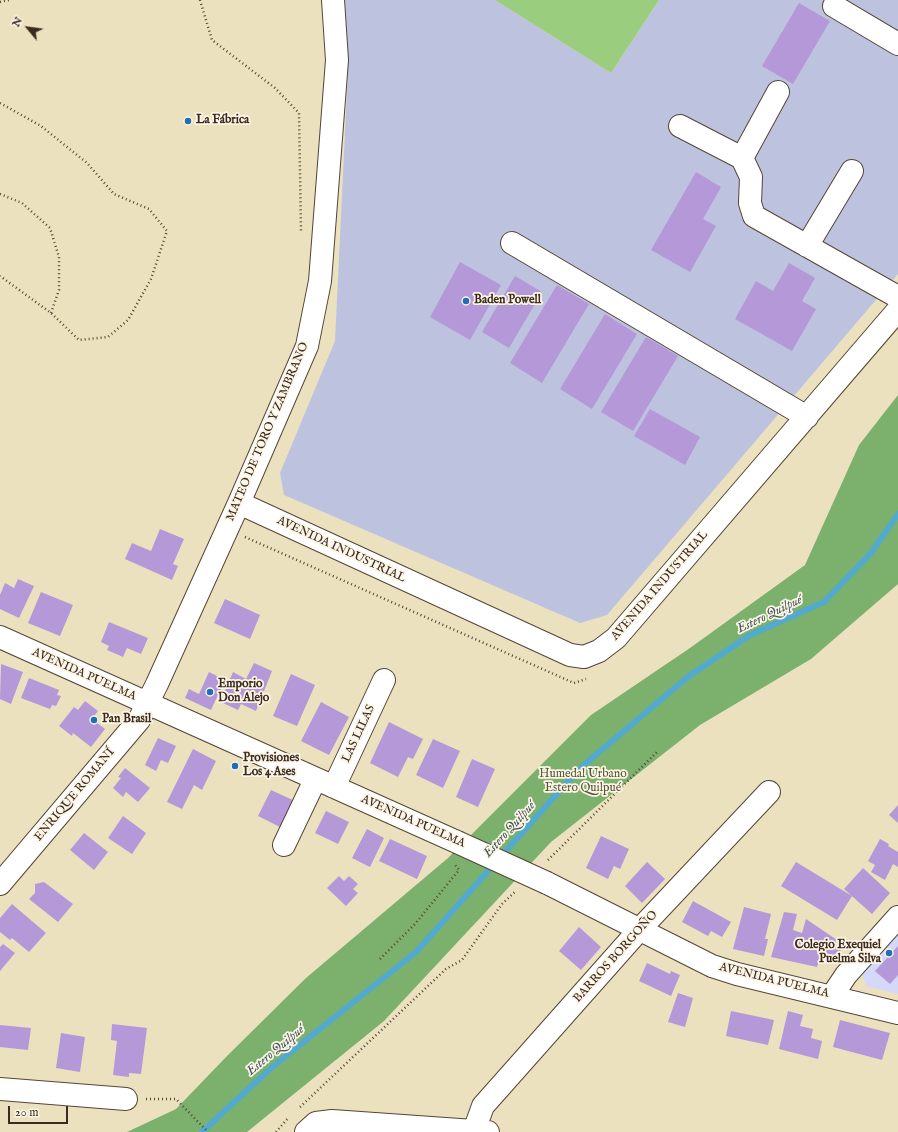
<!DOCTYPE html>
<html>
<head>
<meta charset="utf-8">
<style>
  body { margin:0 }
  #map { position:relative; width:898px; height:1132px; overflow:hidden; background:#ebe1bf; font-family:"IM FELL English",serif }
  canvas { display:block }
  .north { position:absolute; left:8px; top:8px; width:40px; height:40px; -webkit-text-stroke:3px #fcf5e5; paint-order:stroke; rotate:299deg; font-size:11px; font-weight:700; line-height:16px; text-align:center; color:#3b2a1e }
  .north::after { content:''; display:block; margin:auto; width:14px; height:18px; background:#3b2a1e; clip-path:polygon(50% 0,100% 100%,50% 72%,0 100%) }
  .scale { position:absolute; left:8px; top:1106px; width:60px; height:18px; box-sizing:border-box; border:2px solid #3b2a1e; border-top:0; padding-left:5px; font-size:12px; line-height:14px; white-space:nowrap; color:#3b2a1e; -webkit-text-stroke:3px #fcf5e5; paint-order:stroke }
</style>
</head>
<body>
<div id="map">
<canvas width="898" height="1132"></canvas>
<div class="north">N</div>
<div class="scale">20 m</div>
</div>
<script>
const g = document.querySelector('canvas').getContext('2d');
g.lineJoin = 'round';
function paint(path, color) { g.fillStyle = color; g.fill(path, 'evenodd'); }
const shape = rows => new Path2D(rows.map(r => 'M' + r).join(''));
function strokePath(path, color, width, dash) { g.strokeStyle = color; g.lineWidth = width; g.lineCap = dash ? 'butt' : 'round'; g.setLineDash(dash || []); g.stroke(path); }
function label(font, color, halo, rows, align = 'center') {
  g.font = font + ' "IM FELL English",serif'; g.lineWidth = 3.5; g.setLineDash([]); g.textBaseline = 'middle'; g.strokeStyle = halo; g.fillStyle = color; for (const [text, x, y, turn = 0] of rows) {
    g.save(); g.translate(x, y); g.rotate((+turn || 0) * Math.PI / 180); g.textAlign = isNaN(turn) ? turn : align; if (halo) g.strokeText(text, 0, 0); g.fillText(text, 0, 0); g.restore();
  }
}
paint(shape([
  [898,933,898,994,866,986,862,973]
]), '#d4d8f9');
paint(shape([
  [343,0,495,0,611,73,659,0,898,0,898,274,607,615,580,623,284,495,280,473,335,341,348,69]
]), '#bdc3de');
paint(shape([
  [495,0,659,0,611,73]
]), '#9ace7e');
paint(shape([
  [898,395,898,584,811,659,700,725,551,842,384,1021,247,1132,127,1132,176,1109,228,1055,306,978,448,858,591,715,690,648,805,565,859,445]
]), '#7bb16d');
strokePath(shape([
  [202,1132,270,1069,416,952,579,769,689,676,750,635,824,602,871,553,898,514]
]), '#52aacf', 6);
paint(shape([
  [799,3,830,21,793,84,762,66],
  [696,172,721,187,703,219,716,226,690,272,651,250],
  [460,262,501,285,470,340,430,317],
  [789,263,815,278,802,301,816,309,792,351,735,319,756,281,773,291],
  [515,276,542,292,509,348,482,332],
  [557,285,589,304,542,383,510,363],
  [605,314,637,334,592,409,560,389],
  [646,337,678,356,633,431,601,412],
  [650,409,700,437,685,465,634,436],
  [160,529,184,539,173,564,178,566,172,580,125,559,132,543,151,551],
  [18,579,34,586,19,618,0,609,0,595,5,583,14,588],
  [41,592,73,605,60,636,28,623],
  [225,599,260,615,250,639,214,623],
  [109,622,148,638,141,654,127,648,123,657,107,650,109,646,101,642],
  [254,663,272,671,256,711,241,704,238,710,223,703,226,696,223,695,233,672,246,679],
  [1,664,23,672,11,704,0,699],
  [209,672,225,680,211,710,185,698,189,689,199,694],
  [291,674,315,685,297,726,273,716],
  [29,678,59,690,57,695,61,696,56,706,52,705,50,709,21,698],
  [85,701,98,711,92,719,105,729,91,747,73,733,72,736,59,726,74,707,78,710],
  [321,702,349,717,329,755,301,741],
  [389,722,423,739,413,759,408,757,398,777,370,763],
  [158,738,176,746,168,763,161,760,156,771,145,765],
  [433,739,460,751,443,788,416,775],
  [193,749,216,761,202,790,194,785,182,809,167,802],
  [472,759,495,769,478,807,456,797],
  [125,768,150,788,138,802,126,792,123,797,113,788,121,778,118,777],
  [271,790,295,801,282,828,258,816],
  [898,805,898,823,889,815],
  [326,811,349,822,338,844,315,833],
  [123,816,146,833,132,854,108,838],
  [367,829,384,838,370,867,352,858],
  [84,833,108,852,94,870,70,850],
  [601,836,629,849,620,869,614,866,608,879,586,868],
  [390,839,427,856,417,879,379,861],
  [880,839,889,844,888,846,898,852,898,867,893,864,885,880,871,872,875,865,868,861],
  [647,862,665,879,642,903,625,886],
  [796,862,852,896,837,920,781,886],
  [863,868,890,893,872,914,844,889],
  [339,876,344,881,349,876,358,884,353,889,358,893,346,906,327,888],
  [44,882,73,904,58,922,29,899,35,893,35,884],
  [693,901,731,922,722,937,711,931,708,936,682,922],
  [12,904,46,933,29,952,12,938,10,940,0,932,0,918],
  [744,907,771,914,765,939,768,939,764,956,733,949],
  [784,912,797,914,793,930,802,933,806,919,837,940,835,943,841,950,834,959,822,950,817,967,771,957],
  [579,927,601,947,581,970,559,951],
  [3,944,15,953,0,971,0,947],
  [898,946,898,975,890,984,875,971],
  [647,963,670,974,671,971,680,975,671,996,639,981],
  [678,993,693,998,685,1027,668,1022],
  [731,1011,774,1020,768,1045,726,1036],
  [788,1011,803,1015,800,1026,813,1029,811,1038,822,1041,818,1059,779,1049],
  [840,1020,890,1033,882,1060,833,1047],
  [112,1024,147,1028,141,1074,129,1073,129,1077,113,1075,117,1041,111,1040],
  [0,1025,31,1028,28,1050,0,1047],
  [61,1033,85,1037,80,1072,56,1068]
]), '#b598d7');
const minor = shape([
  [834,6,898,44],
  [680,126,742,158,751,177,750,203,754,216,898,297],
  [742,158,778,92],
  [512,243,807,417],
  [807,246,852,171],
  [239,503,570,655,584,657,599,651,616,638,898,310],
  [0,637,457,842],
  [334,787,384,680],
  [284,845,315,780],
  [547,883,712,966,737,974,898,1013],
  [0,884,139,720,157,684,239,503,307,346,320,281,337,60,333,0],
  [832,996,846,975,898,917],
  [0,1089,126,1099],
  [474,1131,483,1106,640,929,769,792],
  [306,1132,316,1123,332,1121,488,1132]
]);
strokePath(minor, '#554536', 24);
strokePath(shape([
  [200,0,212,40,275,88,299,113,301,231],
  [0,2,9,0],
  [0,103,41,126,87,163,114,194,149,209,167,231,151,279,128,320,108,337,79,340,51,313,0,276],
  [0,194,22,203,50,228,59,257,59,290,51,313],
  [245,537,574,683,586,679],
  [548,860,657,752],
  [380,959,415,924,459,870,455,865],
  [146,1099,176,1099,208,1132],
  [300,1107,446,969,462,960,502,904,516,891],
  [276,1132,289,1117]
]), '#554536', 2.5, [1, 3]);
strokePath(minor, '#fff', 22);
const minorBridge = shape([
  [457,842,547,883]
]);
strokePath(minorBridge, '#554536', 24, []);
strokePath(minorBridge, '#fff', 22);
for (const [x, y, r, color] of [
  [188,121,4,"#1f6fb2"],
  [466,301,4,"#1f6fb2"],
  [210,692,4,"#1f6fb2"],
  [94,720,4,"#1f6fb2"],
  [235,766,4,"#1f6fb2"],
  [889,953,4,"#1f6fb2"]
]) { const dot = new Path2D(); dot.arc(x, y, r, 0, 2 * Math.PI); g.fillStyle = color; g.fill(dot); strokePath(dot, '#fcf5e5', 1.5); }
label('bold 12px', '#3b2a1e', '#fcf5e5', [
  ["La Fábrica",196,121],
  ["Baden Powell",474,301],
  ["Emporio",218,685],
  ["Don Alejo",218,699],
  ["Pan Brasil",102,720],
  ["Provisiones",243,759],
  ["Los 4 Ases",243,773],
  ["Colegio Exequiel",881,946,"right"],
  ["Puelma Silva",881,960,"right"]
], 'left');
label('12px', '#3b2a1e', '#fcf5e5', [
  ["MATEO DE TORO Y ZAMBRANO",268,432,-67],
  ["AVENIDA INDUSTRIAL",341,550,25],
  ["AVENIDA INDUSTRIAL",660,586,-49],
  ["AVENIDA PUELMA",84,675,24],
  ["LAS LILAS",359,734,-65],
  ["ENRIQUE ROMANÍ",75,795,-50],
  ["AVENIDA PUELMA",413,822,24],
  ["BARROS BORGOÑO",616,957,-48],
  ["AVENIDA PUELMA",774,981,14]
]);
label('12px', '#535336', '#fcf5e5', [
  ["Humedal Urbano",583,775],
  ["Estero Quilpué",583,789]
]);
label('italic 13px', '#43575c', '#fcf5e5', [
  ["Estero Quilpué",770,615,-26],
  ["Estero Quilpué",510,830,-48],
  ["Estero Quilpué",276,1051,-40]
]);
</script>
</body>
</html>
